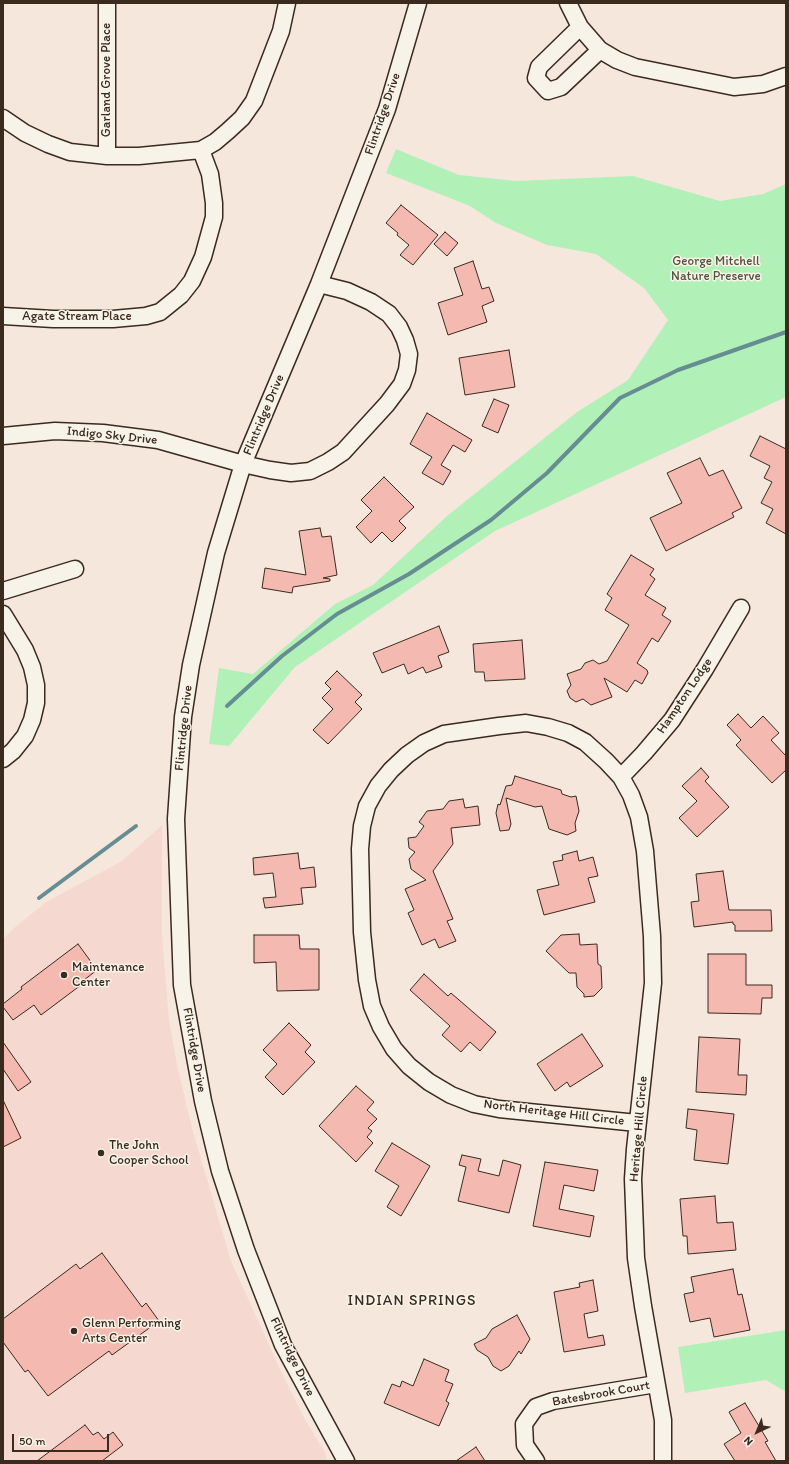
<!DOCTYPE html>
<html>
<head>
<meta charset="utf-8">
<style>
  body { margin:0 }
  #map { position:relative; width:789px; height:1464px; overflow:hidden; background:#f6e7dd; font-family:Itim,sans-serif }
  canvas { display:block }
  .frame { position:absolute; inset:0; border:4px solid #3b2a1e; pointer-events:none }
  .north { position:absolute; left:737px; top:1412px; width:40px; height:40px; -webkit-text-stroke:3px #f7f3e8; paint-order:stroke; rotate:224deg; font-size:11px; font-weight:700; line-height:16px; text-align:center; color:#3b2a1e }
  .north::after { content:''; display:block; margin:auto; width:14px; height:18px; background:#3b2a1e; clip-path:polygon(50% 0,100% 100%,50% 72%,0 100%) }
  .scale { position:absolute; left:12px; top:1434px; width:97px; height:18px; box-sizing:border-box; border:2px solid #3b2a1e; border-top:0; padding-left:5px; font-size:12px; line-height:14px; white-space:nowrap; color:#3b2a1e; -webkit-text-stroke:3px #f7f3e8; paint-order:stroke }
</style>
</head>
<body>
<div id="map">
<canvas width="789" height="1464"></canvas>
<div class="frame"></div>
<div class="north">N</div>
<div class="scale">50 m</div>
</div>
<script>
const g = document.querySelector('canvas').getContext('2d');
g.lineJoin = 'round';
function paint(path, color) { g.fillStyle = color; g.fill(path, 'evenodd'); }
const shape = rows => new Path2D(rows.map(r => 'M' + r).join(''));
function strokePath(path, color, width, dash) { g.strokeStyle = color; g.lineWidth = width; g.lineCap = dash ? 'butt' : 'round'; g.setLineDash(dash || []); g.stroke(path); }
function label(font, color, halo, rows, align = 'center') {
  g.font = font + ' Itim,sans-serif'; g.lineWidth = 3; g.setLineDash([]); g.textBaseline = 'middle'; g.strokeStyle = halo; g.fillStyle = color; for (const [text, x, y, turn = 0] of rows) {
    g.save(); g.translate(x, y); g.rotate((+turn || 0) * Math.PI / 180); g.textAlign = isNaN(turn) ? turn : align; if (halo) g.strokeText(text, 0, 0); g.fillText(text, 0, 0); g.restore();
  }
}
paint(shape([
  [162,825,162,934,169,1020,177,1065,192,1128,231,1261,285,1380,304,1418,325,1452,327,1461,3,1461,3,939,14,928,46,902,122,861]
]), '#f5d9d0');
paint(shape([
  [396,149,459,175,516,181,633,176,720,201,763,194,786,184,786,397,495,531,295,667,229,746,209,744,219,668,253,674,335,604,373,585,447,516,577,412,628,380,668,320,644,288,596,254,547,245,496,223,470,206,386,173],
  [786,1330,786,1392,766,1380,685,1393,678,1347]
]), '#b1f1b8');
strokePath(shape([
  [227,706,282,656,337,614,409,574,491,520,547,473,620,398,678,370,786,332],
  [39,898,136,826]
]), '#658d92', 4);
const building = shape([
  [401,205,438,235,413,265,400,255,409,245,397,235,398,233,386,223,401,205],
  [445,232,458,243,447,256,434,244,445,232],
  [473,261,482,289,489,287,494,301,482,306,487,322,448,335,438,303,463,295,454,268,473,261],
  [509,350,515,387,465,395,459,358,509,350],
  [494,399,509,405,498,433,482,426,494,399],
  [427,413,472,440,465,452,453,445,441,465,451,471,443,485,422,473,432,457,410,444,427,413],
  [760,436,786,449,786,534,766,523,773,509,761,503,772,482,764,478,770,466,750,456,760,436],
  [700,458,709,476,723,470,742,508,732,513,734,517,666,551,650,518,682,503,667,473,700,458],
  [384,477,414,507,399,521,406,528,392,542,382,532,371,543,356,527,372,511,361,500,384,477],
  [320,528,322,537,331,536,337,575,323,578,330,579,330,581,293,587,292,593,262,588,265,568,306,575,299,531,320,528],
  [631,555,654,569,650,575,655,579,645,595,666,608,662,615,671,621,658,642,652,638,637,663,647,670,648,673,642,684,635,680,627,692,604,678,612,697,591,705,583,699,576,702,570,698,567,691,571,685,567,674,581,669,585,663,593,660,599,664,607,661,629,625,605,610,612,598,607,594,631,555],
  [439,626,449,652,438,656,442,667,426,673,423,667,408,674,404,664,382,673,373,653,439,626],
  [522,640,525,679,485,681,484,672,475,672,473,644,522,640],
  [337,671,362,695,355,702,362,709,328,744,313,730,333,709,322,698,331,689,325,683,337,671],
  [738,714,751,728,763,716,779,733,771,740,786,756,786,770,772,783,736,745,741,740,727,725,738,714],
  [701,768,709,777,705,781,729,807,697,837,679,818,697,801,682,786,701,768],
  [515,776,561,790,562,794,571,797,576,796,579,811,575,823,576,831,567,835,549,829,542,806,535,807,506,798,511,824,509,830,500,831,496,813,498,804,500,805,506,786,512,785,515,776],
  [463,799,465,808,478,806,480,825,451,828,453,844,433,871,453,919,447,921,456,941,439,948,435,939,422,945,408,913,414,910,405,889,426,880,411,869,409,859,415,852,409,848,408,838,416,837,424,826,419,822,427,811,443,809,449,801,463,799],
  [577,851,579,861,593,857,598,876,588,878,595,902,544,915,537,890,559,885,553,862,563,860,562,855,577,851],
  [298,853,300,869,314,867,316,887,301,888,303,904,265,908,263,898,276,897,273,873,254,875,253,858,298,853],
  [723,871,729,910,771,910,772,931,735,931,735,925,733,924,733,922,694,927,691,902,699,901,696,874,723,871],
  [579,934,580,945,597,944,598,964,601,966,602,988,594,996,584,997,584,994,577,987,576,973,569,973,546,951,561,935,579,934],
  [254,935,299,935,300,949,319,949,319,990,277,991,276,962,254,963,254,935],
  [78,944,97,970,84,980,85,982,41,1015,34,1005,13,1020,3,1007,3,1004,22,989,21,987,78,944],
  [708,954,746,954,746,985,772,985,772,998,762,998,761,1014,708,1013,708,954],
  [424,974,448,996,451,993,496,1032,480,1051,470,1042,461,1052,442,1035,450,1026,410,990,424,974],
  [289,1023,311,1045,305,1052,315,1062,283,1095,265,1077,277,1064,263,1050,289,1023],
  [582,1034,603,1066,570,1087,567,1082,555,1091,537,1064,582,1034],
  [699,1037,740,1039,738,1075,747,1075,746,1095,696,1092,699,1037],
  [3,1042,31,1082,18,1091,3,1069,3,1042],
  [356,1086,374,1102,367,1110,377,1119,368,1128,372,1131,367,1137,373,1143,356,1162,319,1126,356,1086],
  [3,1100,21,1138,3,1147,3,1100],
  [688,1109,734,1114,728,1164,694,1160,697,1130,686,1128,688,1109],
  [392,1143,430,1166,401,1216,387,1207,399,1186,375,1171,392,1143],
  [462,1155,481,1159,478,1171,499,1176,503,1160,521,1165,509,1213,458,1201,466,1167,459,1165,462,1155],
  [545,1162,598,1170,594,1191,564,1185,559,1209,594,1216,590,1237,533,1226,545,1162],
  [715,1196,717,1223,733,1222,736,1250,688,1254,687,1236,683,1236,680,1199,715,1196],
  [102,1253,142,1307,146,1303,159,1321,112,1355,109,1351,48,1396,28,1370,25,1372,3,1342,3,1319,76,1264,80,1269,102,1253],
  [733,1269,738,1295,742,1294,750,1330,714,1337,710,1318,690,1322,684,1294,694,1292,691,1277,733,1269],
  [593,1280,598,1311,584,1314,588,1338,603,1335,605,1345,564,1352,554,1292,580,1287,579,1283,593,1280],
  [517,1315,530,1339,521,1354,519,1351,509,1366,501,1371,493,1366,488,1357,477,1350,474,1344,486,1338,492,1329,517,1315],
  [424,1359,449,1370,445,1381,453,1384,446,1401,449,1403,439,1426,384,1403,392,1384,400,1387,402,1381,413,1386,424,1359],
  [745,1403,768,1441,765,1442,776,1461,735,1461,724,1444,741,1433,729,1412,745,1403],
  [85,1425,93,1435,98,1432,104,1439,113,1432,123,1445,102,1461,37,1461,85,1425],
  [476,1447,485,1461,456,1461,476,1447]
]);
paint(building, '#f4b9b0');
strokePath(building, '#3b2a1e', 1);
const minor = shape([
  [568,3,580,27,600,50,617,60,635,67,734,87,763,84,786,76],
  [580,27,539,67,536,78,548,91,561,87,600,50],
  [3,118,25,133,48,144,70,152,107,156,139,156,201,150,215,142,228,131,242,118,254,101,281,31,287,3],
  [107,156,107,3],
  [3,316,53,319,113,319,146,316,160,312,181,295,192,281,203,257,214,217,214,203,210,174,201,150],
  [3,436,55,431,103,433,158,440,243,464,270,470,291,473,310,471,328,462,343,452,387,404,402,384,407,370,409,354,405,340,399,327,389,314,371,302,347,291,319,284],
  [3,591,75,569],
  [3,614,25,650,32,667,36,685,36,703,32,720,25,736,13,751,3,759],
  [621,777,644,753,672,720,705,669,741,608],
  [637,1123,499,1109,474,1104,451,1095,429,1082,409,1066,394,1049,381,1027,372,1006,367,980,362,932,360,849,362,826,367,806,378,786,391,770,407,755,424,743,444,734,499,726,526,723,548,727,568,733,585,742,606,761,621,777,631,795,639,817,645,851,652,936,653,983,635,1149,633,1179,636,1258,643,1306,663,1420,663,1461],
  [346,1461,283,1345,246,1250,220,1171,203,1101,182,985,176,819,183,717,191,665,216,553,243,464,319,284,387,109,418,3],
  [536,1461,525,1445,524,1424,536,1407,553,1401,656,1384]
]);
strokePath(minor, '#3b2a1e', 19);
strokePath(minor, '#f7f3e8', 16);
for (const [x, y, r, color] of [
  [64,975,4,"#3b2a1e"],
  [101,1153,4,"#3b2a1e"],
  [74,1331,4,"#3b2a1e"]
]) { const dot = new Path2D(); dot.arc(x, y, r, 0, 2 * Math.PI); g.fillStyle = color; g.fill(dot); strokePath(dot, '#f7f3e8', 1.5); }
label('13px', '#3b2a1e', '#f7f3e8', [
  ["Garland Grove Place",107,80,-90],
  ["Flintridge Drive",383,114,-71],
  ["Agate Stream Place",77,317],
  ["Flintridge Drive",264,415,-67],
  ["Indigo Sky Drive",112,436,6],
  ["Hampton Lodge",685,696,-56],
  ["Flintridge Drive",184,728,-84],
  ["Flintridge Drive",194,1050,80],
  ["North Heritage Hill Circle",554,1113,7],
  ["Heritage Hill Circle",639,1129,-85],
  ["Flintridge Drive",292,1357,64],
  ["Batesbrook Court",601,1394,-10]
]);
label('13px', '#53523d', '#f7f3e8', [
  ["George Mitchell",716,262],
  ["Nature Preserve",716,277]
]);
label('13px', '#3b2a1e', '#f7f3e8', [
  ["Maintenance",72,968],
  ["Center",72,983],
  ["The John",109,1146],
  ["Cooper School",109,1161],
  ["Glenn Performing",82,1324],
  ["Arts Center",82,1339]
], 'left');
g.letterSpacing = '1px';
label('15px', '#3b2a1e', '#f7f3e8', [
  ["INDIAN SPRINGS",412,1301]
]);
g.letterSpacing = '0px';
</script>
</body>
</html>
